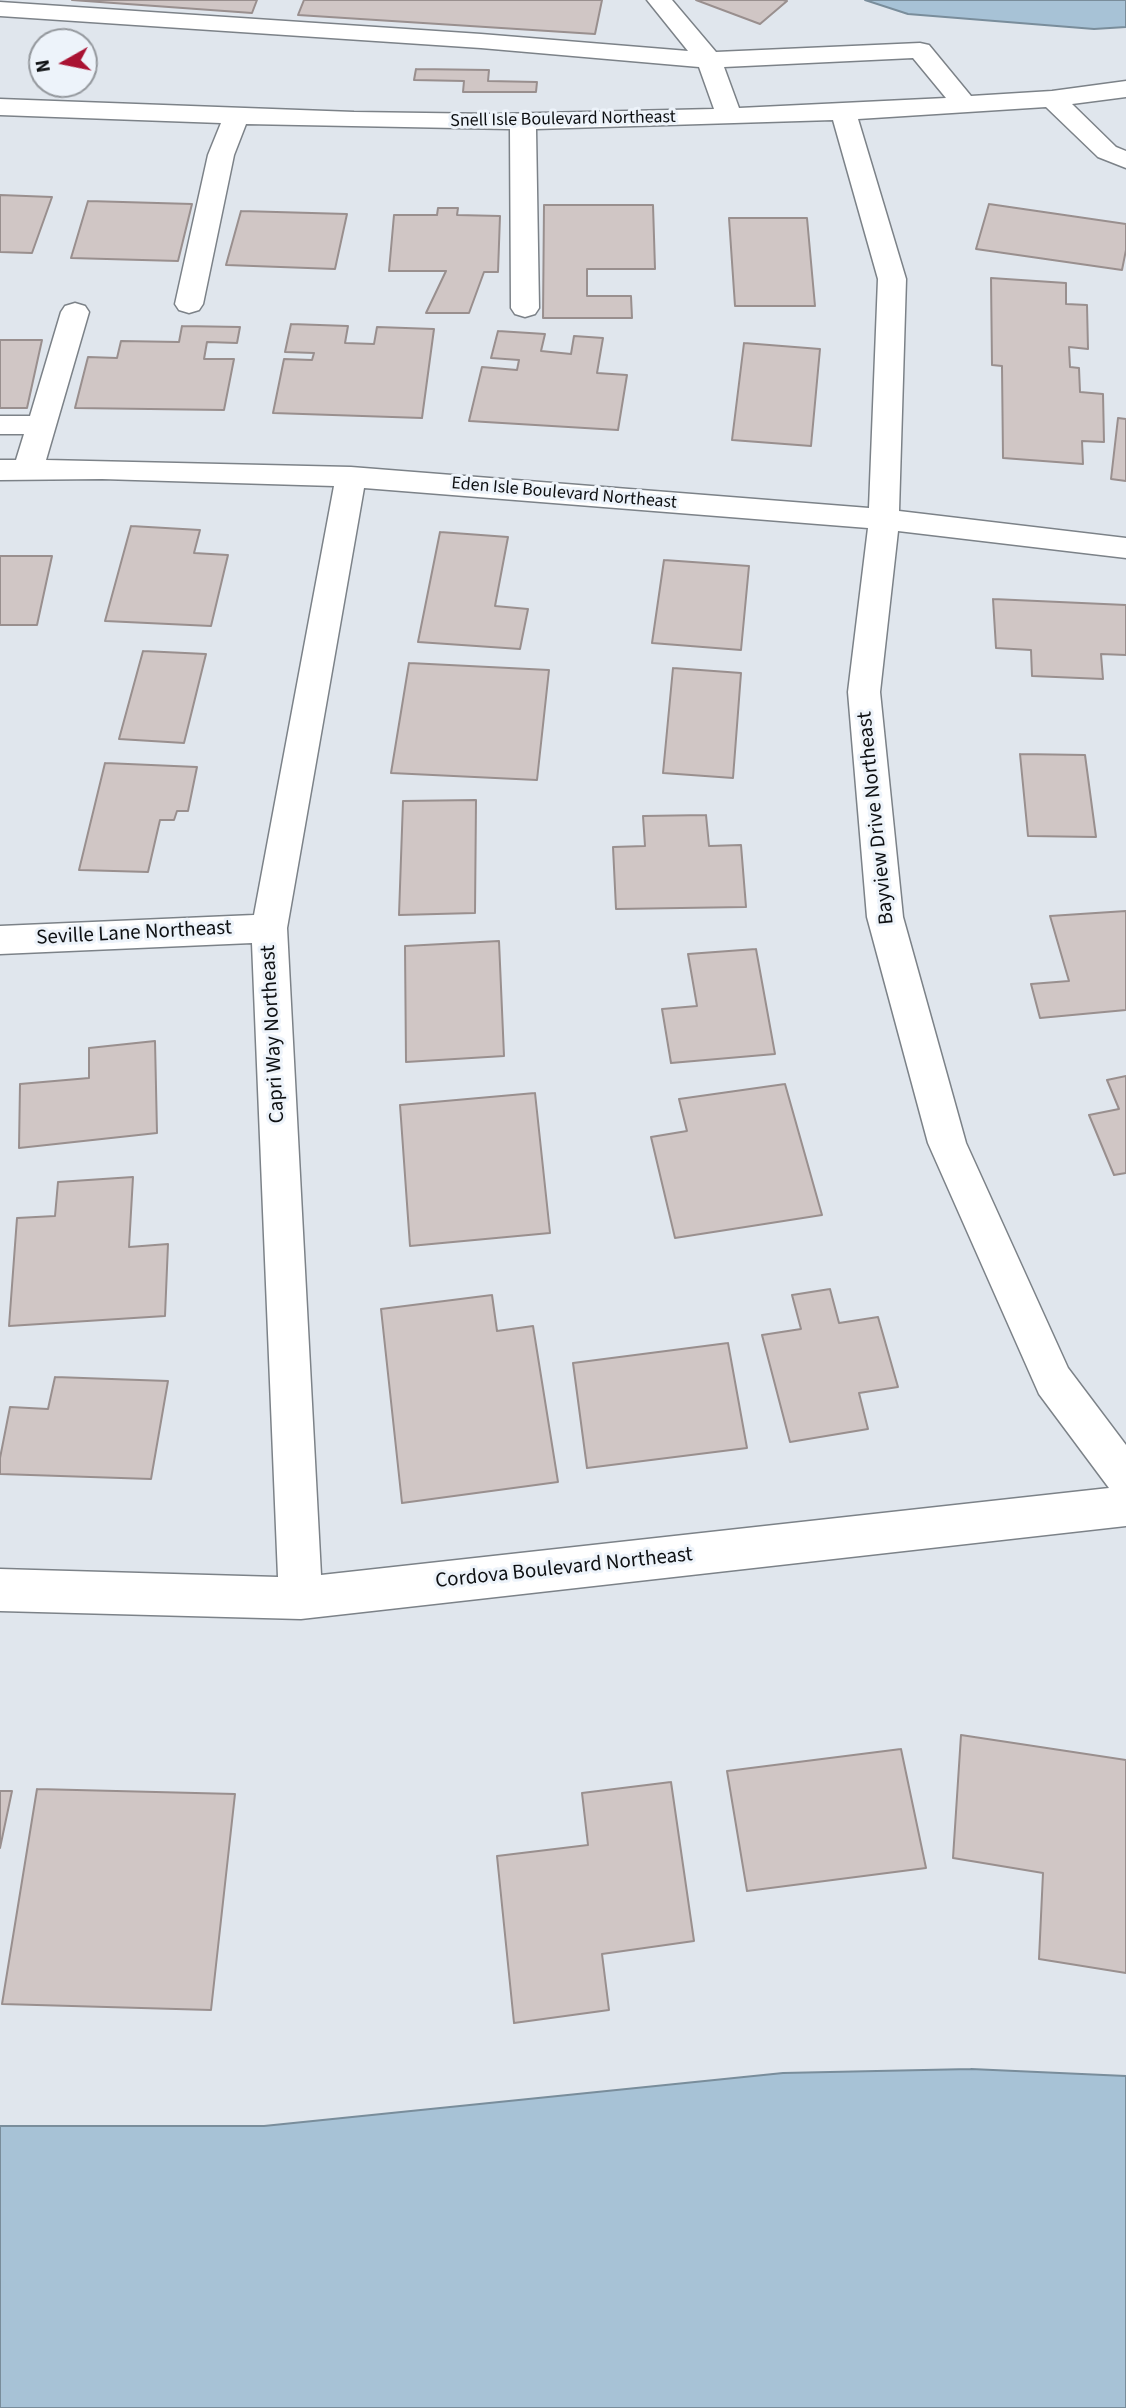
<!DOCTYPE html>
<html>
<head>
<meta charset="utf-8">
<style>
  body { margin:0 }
  #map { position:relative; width:1126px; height:2408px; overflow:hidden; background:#e0e6ed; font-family:"Source Sans 3",sans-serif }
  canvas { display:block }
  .north { position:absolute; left:28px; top:28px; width:70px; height:70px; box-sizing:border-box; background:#edf3fa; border:2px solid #94989d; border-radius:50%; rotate:261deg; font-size:19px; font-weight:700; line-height:28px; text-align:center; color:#0e1012 }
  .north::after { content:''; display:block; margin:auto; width:24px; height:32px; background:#a91232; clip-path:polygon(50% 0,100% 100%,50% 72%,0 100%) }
</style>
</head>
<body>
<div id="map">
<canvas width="1126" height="2408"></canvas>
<div class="north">N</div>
</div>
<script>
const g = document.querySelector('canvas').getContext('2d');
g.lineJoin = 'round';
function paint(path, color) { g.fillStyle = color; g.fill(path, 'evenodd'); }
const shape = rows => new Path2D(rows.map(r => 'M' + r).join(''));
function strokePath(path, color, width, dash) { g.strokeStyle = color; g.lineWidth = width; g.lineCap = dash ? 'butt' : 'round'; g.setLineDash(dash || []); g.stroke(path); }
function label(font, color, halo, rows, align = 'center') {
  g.font = font + ' "Source Sans 3",sans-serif'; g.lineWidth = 6; g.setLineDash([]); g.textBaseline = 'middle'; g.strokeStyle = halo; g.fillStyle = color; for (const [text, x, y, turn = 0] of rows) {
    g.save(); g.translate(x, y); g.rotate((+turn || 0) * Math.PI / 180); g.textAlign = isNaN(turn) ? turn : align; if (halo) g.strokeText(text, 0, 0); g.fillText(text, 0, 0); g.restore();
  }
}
const water = shape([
  [865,0,1126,0,1126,27,1094,29,908,14,865,0],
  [971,2069,1126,2076,1126,2408,0,2408,0,2126,264,2126,783,2073,971,2069]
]);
paint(water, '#a7c2d6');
strokePath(water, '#798d9b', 2);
const building = shape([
  [72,0,257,0,252,13,72,0],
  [304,0,602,0,595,34,298,15,304,0],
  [696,0,783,0,787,1,760,24,696,0],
  [416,69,489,70,488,81,537,82,536,92,463,92,464,81,414,80,416,69],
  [0,195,52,197,32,253,0,252,0,195],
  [88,201,192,204,178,261,71,258,88,201],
  [989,204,1126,224,1126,250,1122,270,976,249,989,204],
  [544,205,653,205,655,269,587,269,587,296,631,296,632,318,543,318,544,205],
  [438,208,458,208,457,215,500,216,498,272,484,272,469,313,426,313,446,271,389,271,394,215,437,215,438,208],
  [241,211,347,214,335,269,226,265,241,211],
  [729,218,807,218,815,306,735,306,729,218],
  [991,278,1066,283,1066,304,1087,305,1088,349,1069,347,1070,367,1079,368,1080,392,1103,394,1104,442,1082,441,1083,464,1003,458,1002,366,992,365,991,278],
  [291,324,348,326,345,343,374,344,377,327,434,329,422,418,273,413,284,359,312,360,314,353,285,352,291,324],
  [182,326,240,327,237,343,207,342,204,359,234,359,224,410,75,408,88,357,117,358,121,341,179,342,182,326],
  [498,331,545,334,541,351,571,354,574,336,603,338,597,373,627,375,618,430,469,421,482,367,517,370,519,360,491,358,498,331],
  [0,340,42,340,27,408,0,408,0,340],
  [744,343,820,349,811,446,732,440,744,343],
  [1118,418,1126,419,1126,481,1111,479,1118,418],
  [131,526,200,530,194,553,228,555,211,626,105,621,131,526],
  [440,532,508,537,495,606,528,609,520,649,418,642,440,532],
  [0,556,52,556,37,625,0,625,0,556],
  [664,560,749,566,741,650,652,643,664,560],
  [993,599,1126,605,1126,655,1101,654,1103,679,1032,676,1031,650,996,648,993,599],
  [143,651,206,654,184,743,119,739,143,651],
  [409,663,549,670,537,780,391,773,409,663],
  [673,668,741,673,733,778,663,773,673,668],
  [1020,754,1085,755,1096,837,1028,836,1020,754],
  [105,763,197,767,188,811,177,811,174,820,160,820,148,872,79,870,105,763],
  [476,800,475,913,399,915,403,801,476,800],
  [706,815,709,846,741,845,746,907,616,909,613,847,645,846,643,816,706,815],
  [1126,911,1126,1010,1040,1018,1031,984,1069,981,1050,916,1126,911],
  [499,941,504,1056,406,1062,405,946,499,941],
  [756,949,775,1054,671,1063,662,1009,697,1006,688,954,756,949],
  [155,1041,157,1133,19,1148,20,1084,89,1078,89,1048,155,1041],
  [1126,1076,1126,1173,1114,1175,1089,1115,1119,1109,1107,1080,1126,1076],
  [785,1084,822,1215,675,1238,651,1137,687,1131,679,1099,785,1084],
  [535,1093,550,1233,410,1246,400,1105,535,1093],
  [133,1177,129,1247,168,1244,165,1316,9,1326,17,1218,55,1216,58,1182,133,1177],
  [830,1289,839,1323,878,1317,898,1387,859,1393,868,1429,790,1442,762,1335,801,1329,792,1295,830,1289],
  [492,1295,497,1331,533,1326,558,1482,402,1503,381,1309,492,1295],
  [728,1343,747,1448,587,1468,573,1363,728,1343],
  [55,1377,168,1381,151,1479,0,1474,0,1458,10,1407,48,1409,55,1377],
  [961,1735,1126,1760,1126,1973,1039,1959,1043,1873,953,1858,961,1735],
  [901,1749,926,1868,747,1891,727,1771,901,1749],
  [671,1782,694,1941,602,1954,609,2010,514,2023,497,1856,588,1845,582,1793,671,1782],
  [37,1789,235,1794,211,2010,2,2004,37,1789],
  [0,1791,12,1791,0,1848,0,1791]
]);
paint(building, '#d0c6c5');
strokePath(building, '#998f8e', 2);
const minor = shape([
  [647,0,672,0,716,52,920,43,929,45,971,96,1052,91,1126,81,1126,97,1072,104,1116,147,1126,151,1126,168,1098,157,1046,107,858,119,906,279,899,511,1126,538,1126,558,898,531,880,692,903,917,966,1143,1068,1368,1126,1445,1126,1526,301,1619,0,1611,0,1569,278,1577,252,943,0,954,0,926,254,915,334,486,102,479,0,480,0,460,16,460,24,434,0,434,0,416,30,416,61,312,65,306,75,303,85,306,89,312,46,460,351,467,869,508,878,279,833,120,536,129,539,308,535,314,525,317,515,314,511,308,510,129,246,124,234,155,203,304,199,310,189,313,179,310,175,304,208,155,221,123,0,115,0,99,354,112,496,114,714,109,699,67,481,48,0,16,0,2,481,34,688,51,647,0],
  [913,58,946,98,739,108,724,67,913,58],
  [364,488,868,528,848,692,867,917,928,1143,1039,1394,1109,1488,321,1575,287,928,364,488]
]);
strokePath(minor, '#7c8288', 3);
paint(minor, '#fff');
label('18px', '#0e1012', '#edf3fa', [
  ["Snell Isle Boulevard Northeast",563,120,-1],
  ["Eden Isle Boulevard Northeast",564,494,5]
]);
label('21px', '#0e1012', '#edf3fa', [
  ["Bayview Drive Northeast",877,818,-96],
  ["Seville Lane Northeast",134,934,-3],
  ["Capri Way Northeast",274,1034,-93],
  ["Cordova Boulevard Northeast",564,1569,-6]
]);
</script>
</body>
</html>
